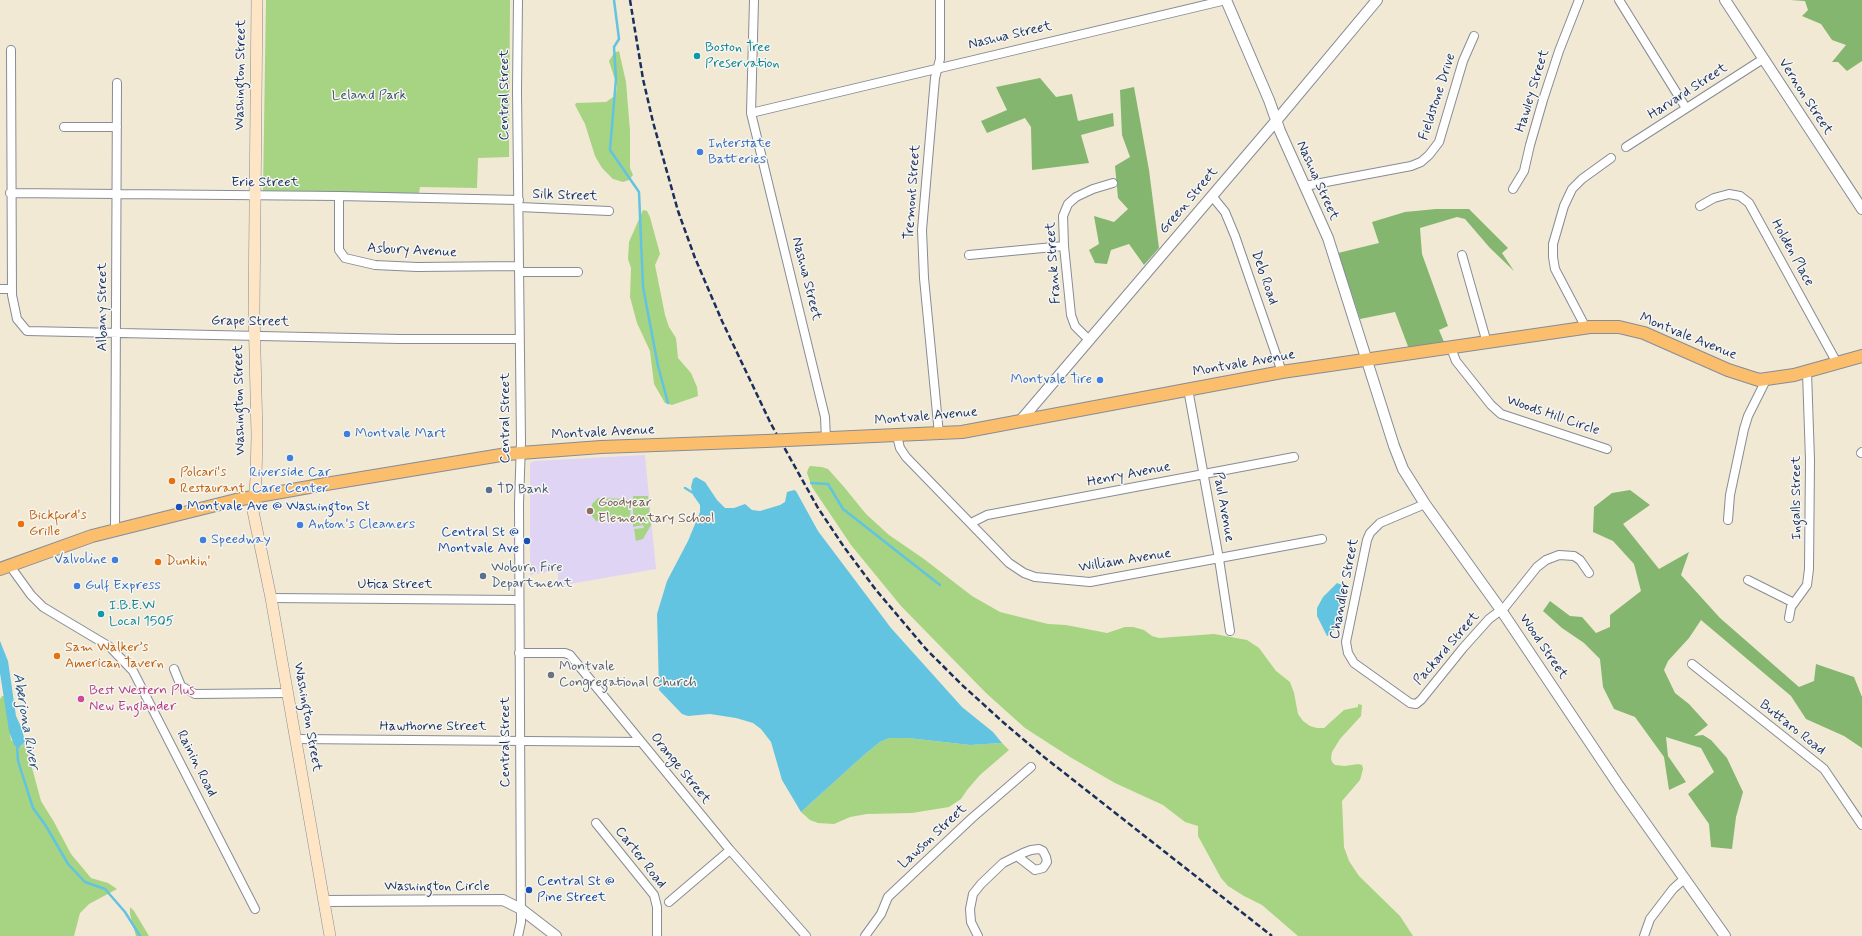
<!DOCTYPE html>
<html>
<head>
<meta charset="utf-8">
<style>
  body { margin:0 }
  canvas { display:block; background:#f1e9d3 }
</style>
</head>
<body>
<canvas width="1862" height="936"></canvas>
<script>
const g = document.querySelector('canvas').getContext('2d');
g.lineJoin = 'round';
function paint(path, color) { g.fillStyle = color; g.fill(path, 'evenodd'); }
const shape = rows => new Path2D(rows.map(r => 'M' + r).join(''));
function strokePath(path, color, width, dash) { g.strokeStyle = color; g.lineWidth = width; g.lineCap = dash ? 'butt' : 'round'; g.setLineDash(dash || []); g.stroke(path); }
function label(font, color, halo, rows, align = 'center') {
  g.font = font + ' Mynerve,sans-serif'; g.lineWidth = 3; g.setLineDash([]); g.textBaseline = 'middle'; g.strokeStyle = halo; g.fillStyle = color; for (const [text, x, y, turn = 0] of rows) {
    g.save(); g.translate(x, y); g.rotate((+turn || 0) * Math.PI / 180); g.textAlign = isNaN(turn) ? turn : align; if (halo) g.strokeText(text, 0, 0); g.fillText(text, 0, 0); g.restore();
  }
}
paint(shape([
  [645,455,656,569,558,586,558,570,530,575,530,463,535,461]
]), '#e0d4f4');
paint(shape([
  [266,0,510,0,509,157,478,158,477,188,420,187,419,193,411,194,263,191],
  [619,51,626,82,630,131,630,168,633,175,629,180,623,182,613,179,602,168,595,156,585,124,575,105,576,103,606,102,616,95,617,86,609,61,614,53],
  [643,210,647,211,650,217,660,254,655,265,665,315,669,327,676,338,678,358,691,373,697,387,698,396,672,405,665,403,654,384,650,351,637,323,630,297,631,268,628,259,629,242],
  [810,466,822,467,828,469,844,487,866,514,889,535,924,559,972,596,1000,612,1048,624,1066,625,1107,633,1125,627,1133,627,1144,630,1152,636,1159,638,1214,634,1247,640,1259,648,1276,671,1290,682,1294,693,1298,714,1303,721,1310,726,1317,728,1324,728,1344,710,1358,707,1358,704,1362,705,1361,716,1340,739,1332,752,1331,758,1332,762,1335,765,1345,766,1358,764,1362,765,1363,769,1360,780,1342,801,1344,847,1349,861,1359,876,1400,916,1413,936,1298,936,1262,905,1244,896,1228,886,1221,878,1198,836,1198,826,1185,822,1163,805,1115,783,1070,757,1025,728,986,693,901,606,851,545,812,487,807,473,808,469],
  [633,496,648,496,651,525,643,539,636,541,634,529,644,528,643,525,633,527],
  [598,498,628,499,631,504,630,518,623,521,596,521,592,516,592,504],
  [2,696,4,696,6,703,11,740,21,747,25,742,41,801,54,822,71,854,91,878,108,883,117,889,89,904,80,913,74,936,0,936,0,699],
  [889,738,908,738,970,745,1002,743,1009,750,980,775,967,790,961,799,949,807,912,813,867,814,850,817,834,824,818,823,810,820,801,812,864,755,880,742],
  [130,907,134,911,149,936,136,936,130,914]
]), '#a6d482');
paint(shape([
  [1790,0,1862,0,1862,61,1847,71,1838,62,1832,62,1846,45,1832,40,1821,24,1802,16,1808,10,1805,1],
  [1040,78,1056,97,1072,94,1078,121,1113,113,1114,126,1081,135,1089,163,1032,170,1031,127,1025,118,987,133,981,121,1007,110,996,87],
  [1134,87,1149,170,1159,248,1144,265,1129,244,1111,250,1107,264,1095,263,1089,250,1099,244,1094,216,1114,222,1128,209,1118,198,1115,166,1130,157,1122,135,1120,90],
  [1436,209,1469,209,1508,248,1502,253,1514,271,1490,248,1465,219,1457,217,1420,228,1422,254,1448,326,1439,330,1444,342,1409,349,1395,312,1360,319,1338,253,1379,243,1372,222,1405,212],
  [1630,490,1650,505,1623,524,1659,569,1689,552,1681,575,1720,618,1799,687,1814,681,1816,664,1854,677,1862,697,1862,748,1844,736,1806,719,1791,696,1701,620,1689,638,1668,661,1664,670,1675,693,1689,704,1708,725,1694,736,1703,735,1711,740,1727,758,1743,792,1736,817,1732,849,1711,847,1709,824,1688,794,1714,772,1701,748,1666,737,1668,756,1686,782,1669,790,1664,757,1635,717,1614,709,1603,687,1600,659,1584,643,1562,628,1543,611,1550,601,1570,616,1582,617,1596,633,1610,627,1610,615,1641,591,1634,564,1613,541,1593,532,1594,507,1612,493]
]), '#84b670');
paint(shape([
  [696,477,705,482,717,500,725,508,734,508,745,504,752,510,760,511,780,505,785,502,787,492,794,490,796,491,818,531,891,628,962,707,993,732,1002,743,970,745,908,738,889,738,880,742,864,755,801,812,782,780,771,742,761,729,753,723,736,718,710,714,688,716,682,714,659,690,657,614,667,581,688,541,700,512,700,505,693,495,691,487,693,479],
  [1337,583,1342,585,1343,590,1334,630,1331,635,1327,636,1317,616,1317,608,1323,597],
  [0,641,8,661,16,716,22,729,25,742,19,748,14,745,9,731,0,673]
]), '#62c4e0');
strokePath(shape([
  [614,0,619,39,614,47,616,79,610,150,639,192,643,287,658,366,668,403],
  [811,483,828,484,843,509,940,585],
  [685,488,695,494],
  [17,746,18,761,33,808,46,826,68,864,85,882,105,889,125,912,140,936]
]), '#62c4e0', 2.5);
const minor = shape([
  [518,0,517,90,521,442,519,504,521,922,518,936],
  [1619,0,1686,108],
  [11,50,12,295,17,319,27,331,400,339,519,339],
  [751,113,754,0],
  [64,127,117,127],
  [1626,147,1763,59],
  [1305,186,1411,166,1421,162,1429,155,1439,142,1463,61,1474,36],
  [1513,189,1524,171,1530,145,1543,100,1559,51,1579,0],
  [10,193,339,196,519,200],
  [339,196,339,250,345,258,375,265,417,267,519,266],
  [1212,196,1225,212,1235,236,1282,372],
  [1700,206,1714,198,1729,194,1740,196,1749,203,1837,363],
  [519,207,609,211],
  [969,255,1064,246],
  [1462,255,1487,343],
  [519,272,578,272],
  [0,289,12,289],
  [1586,328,1555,269,1553,257,1553,244,1564,206,1572,189,1582,179,1611,158],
  [1089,340,1075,326,1071,315,1064,246,1063,216,1068,204,1076,197,1093,189,1113,183],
  [1451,348,1456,361,1491,405,1501,414,1607,449],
  [1188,389,1219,559,1230,631],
  [939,434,924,278,922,230,935,78,940,59,940,0],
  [897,436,900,448,906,457,1009,563,1024,573,1035,577,1090,582,1322,539],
  [826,439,825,417,751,113,1226,0],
  [1861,453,1862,452],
  [1425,504,1380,523,1370,533,1367,540,1346,642,1348,653,1354,663,1410,703,1416,704,1421,700,1463,648,1489,619,1505,607,1537,567,1546,560,1559,555,1574,556,1580,560,1589,573],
  [1728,520,1730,495,1744,429,1748,416,1766,380],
  [971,523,987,515,1294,457],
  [115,531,117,83],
  [10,566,31,595,43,607,110,647,133,671,255,909],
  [1748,580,1794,603],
  [271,598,519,600],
  [1789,618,1791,607,1807,585,1809,569,1810,460,1807,372],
  [519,653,565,653,570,655,730,850,806,936],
  [1692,664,1824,769,1862,825],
  [174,669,181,686,195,694,288,693],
  [296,739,641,742],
  [596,823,654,895,657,907,657,936],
  [669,902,730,850],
  [865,936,881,914,888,897,972,818,1031,767],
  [978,936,971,922,970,909,973,894,981,884,1003,863,1023,853,1031,850,1039,849,1043,851,1046,857,1047,862,1043,868,1035,870,1017,856],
  [1644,936,1650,919,1673,889,1684,879]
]);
const tertiary = shape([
  [1226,0,1269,100,1280,131,1328,238,1394,446,1403,469,1425,504,1501,610,1619,786,1725,936],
  [1725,0,1862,209],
  [1021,420,1276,121,1377,0],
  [324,901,503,900,521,909,556,936]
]);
const secondary = shape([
  [257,0,254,312,257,435,256,479,253,511,271,598,330,936]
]);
const primary = shape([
  [787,440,962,432,1282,372,1590,327,1619,327,1644,333,1728,370,1759,380,1794,375,1862,356],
  [0,569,92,536,236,500,326,484,507,454,601,447,766,441]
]);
strokePath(minor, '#868c98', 10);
strokePath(tertiary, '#868c98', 12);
strokePath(secondary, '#868c98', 12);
strokePath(primary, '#868c98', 14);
strokePath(minor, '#fff', 8);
strokePath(tertiary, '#fff', 10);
strokePath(secondary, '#fde5c5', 11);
strokePath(primary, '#fabe6d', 12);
strokePath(shape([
  [630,0,643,79,653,122,678,211,695,258,722,321,771,424,818,508,844,547,876,590,926,649,961,684,1004,723,1044,757,1272,936]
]), '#1b2f5e', 2.5, [6, 3]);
const primaryBridge = shape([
  [766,441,787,440]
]);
strokePath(primaryBridge, '#868c98', 14, []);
strokePath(primaryBridge, '#fabe6d', 12);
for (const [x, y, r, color] of [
  [697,56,4,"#0f9aa8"],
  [700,152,4,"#3f7fe0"],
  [1100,380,4,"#3f7fe0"],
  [347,434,4,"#3f7fe0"],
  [290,458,4,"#3f7fe0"],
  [172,481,4,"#e8710a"],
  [489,490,4,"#5c6f8a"],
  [179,507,4,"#1a4fb4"],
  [590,511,4,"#8d6e63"],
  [21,524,4,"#e8710a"],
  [300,525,4,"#3f7fe0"],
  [203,540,4,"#3f7fe0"],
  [527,541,4,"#1a4fb4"],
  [115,560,4,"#3f7fe0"],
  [158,562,4,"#e8710a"],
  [483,576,4,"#5c6f8a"],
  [77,586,4,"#3f7fe0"],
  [101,614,4,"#0f9aa8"],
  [57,656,4,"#e8710a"],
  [551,675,4,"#6b7280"],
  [81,699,4,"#d1479c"],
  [529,890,4,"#1a4fb4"]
]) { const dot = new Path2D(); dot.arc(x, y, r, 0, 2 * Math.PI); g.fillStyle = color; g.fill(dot); strokePath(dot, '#f6f6f2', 1.5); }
label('14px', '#1b2f5e', '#f6f6f2', [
  ["Nashua Street",1010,36,-13],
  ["Washington Street",241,75,-89],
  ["Hawley Street",1533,91,-73],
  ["Harvard Street",1688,92,-33],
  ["Central Street",505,95,-90],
  ["Fieldstone Drive",1438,97,-72],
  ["Vernon Street",1805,97,57],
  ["Nashua Street",1317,181,66],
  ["Erie Street",265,183],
  ["Tremont Street",913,192,-86],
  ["Silk Street",565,196,2],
  ["Green Street",1189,201,-50],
  ["Asbury Avenue",412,251,3],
  ["Holden Place",1792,253,61],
  ["Frank Street",1054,263,-94],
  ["Deb Road",1264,278,71],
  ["Nashua Street",806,279,76],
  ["Albany Street",103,307,-90],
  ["Grape Street",250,322,1],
  ["Montvale Avenue",1688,337,22],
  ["Montvale Avenue",1244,364,-10],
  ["Washington Street",240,400,-91],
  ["Woods Hill Circle",1553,416,19],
  ["Montvale Avenue",926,417,-5],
  ["Central Street",506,418,-90],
  ["Montvale Avenue",603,433,-3],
  ["Henry Avenue",1129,475,-11],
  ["Ingalls Street",1797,498,-90],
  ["Paul Avenue",1223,507,80],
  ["William Avenue",1125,561,-9],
  ["Utica Street",395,585],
  ["Chandler Street",1345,589,-79],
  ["Wood Street",1543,647,56],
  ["Packard Street",1447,649,-49],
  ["Washington Street",307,717,80],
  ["Hawthorne Street",433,727],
  ["Buttaro Road",1792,728,38],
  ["Central Street",506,742,-90],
  ["Rainin Road",196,764,63],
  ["Orange Street",680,769,51],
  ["Lawson Street",933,837,-43],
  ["Carter Road",640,858,52],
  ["Washington Circle",437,887]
]);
label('14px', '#0d838f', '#f6f6f2', [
  ["Boston Tree",705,48],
  ["Preservation",705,64],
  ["I.B.E.W",109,606],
  ["Local 1505",109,622]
], 'left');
label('14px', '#3e5867', '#f6f6f2', [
  ["Leland Park",369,96]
]);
label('14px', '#366cbe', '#f6f6f2', [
  ["Interstate",708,144],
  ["Batteries",708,160],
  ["Montvale Tire",1092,380,"right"],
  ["Montvale Mart",355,434],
  ["Riverside Car",290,473,"center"],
  ["Care Center",290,489,"center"],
  ["Anton's Cleaners",308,525],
  ["Speedway",211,540],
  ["Valvoline",107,560,"right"],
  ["Gulf Express",85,586]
], 'left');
label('14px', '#c56008', '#f6f6f2', [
  ["Polcari's",180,473],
  ["Restaurant",180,489],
  ["Bickford's",29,516],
  ["Grille",29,532],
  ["Dunkin'",166,562],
  ["Sam Walker’s",65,648],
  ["American Tavern",65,664]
], 'left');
label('14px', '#4e5e75', '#f6f6f2', [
  ["TD Bank",497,490],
  ["Woburn Fire",491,568],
  ["Department",491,584]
], 'left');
label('14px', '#785e54', '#f6f6f2', [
  ["Goodyear",598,503],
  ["Elementary School",598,519]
], 'left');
label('14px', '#164399', '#f6f6f2', [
  ["Montvale Ave @ Washington St",187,507],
  ["Central St @",519,533,"right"],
  ["Montvale Ave",519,549,"right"],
  ["Central St @",537,882],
  ["Pine Street",537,898]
], 'left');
label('14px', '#5b616d', '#f6f6f2', [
  ["Montvale",559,667],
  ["Congregational Church",559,683]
], 'left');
label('14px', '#b23c85', '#f6f6f2', [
  ["Best Western Plus",89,691],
  ["New Englander",89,707]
], 'left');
label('italic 15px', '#2d547e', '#f6f6f2', [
  ["Aberjona River",25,721,80]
]);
</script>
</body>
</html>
